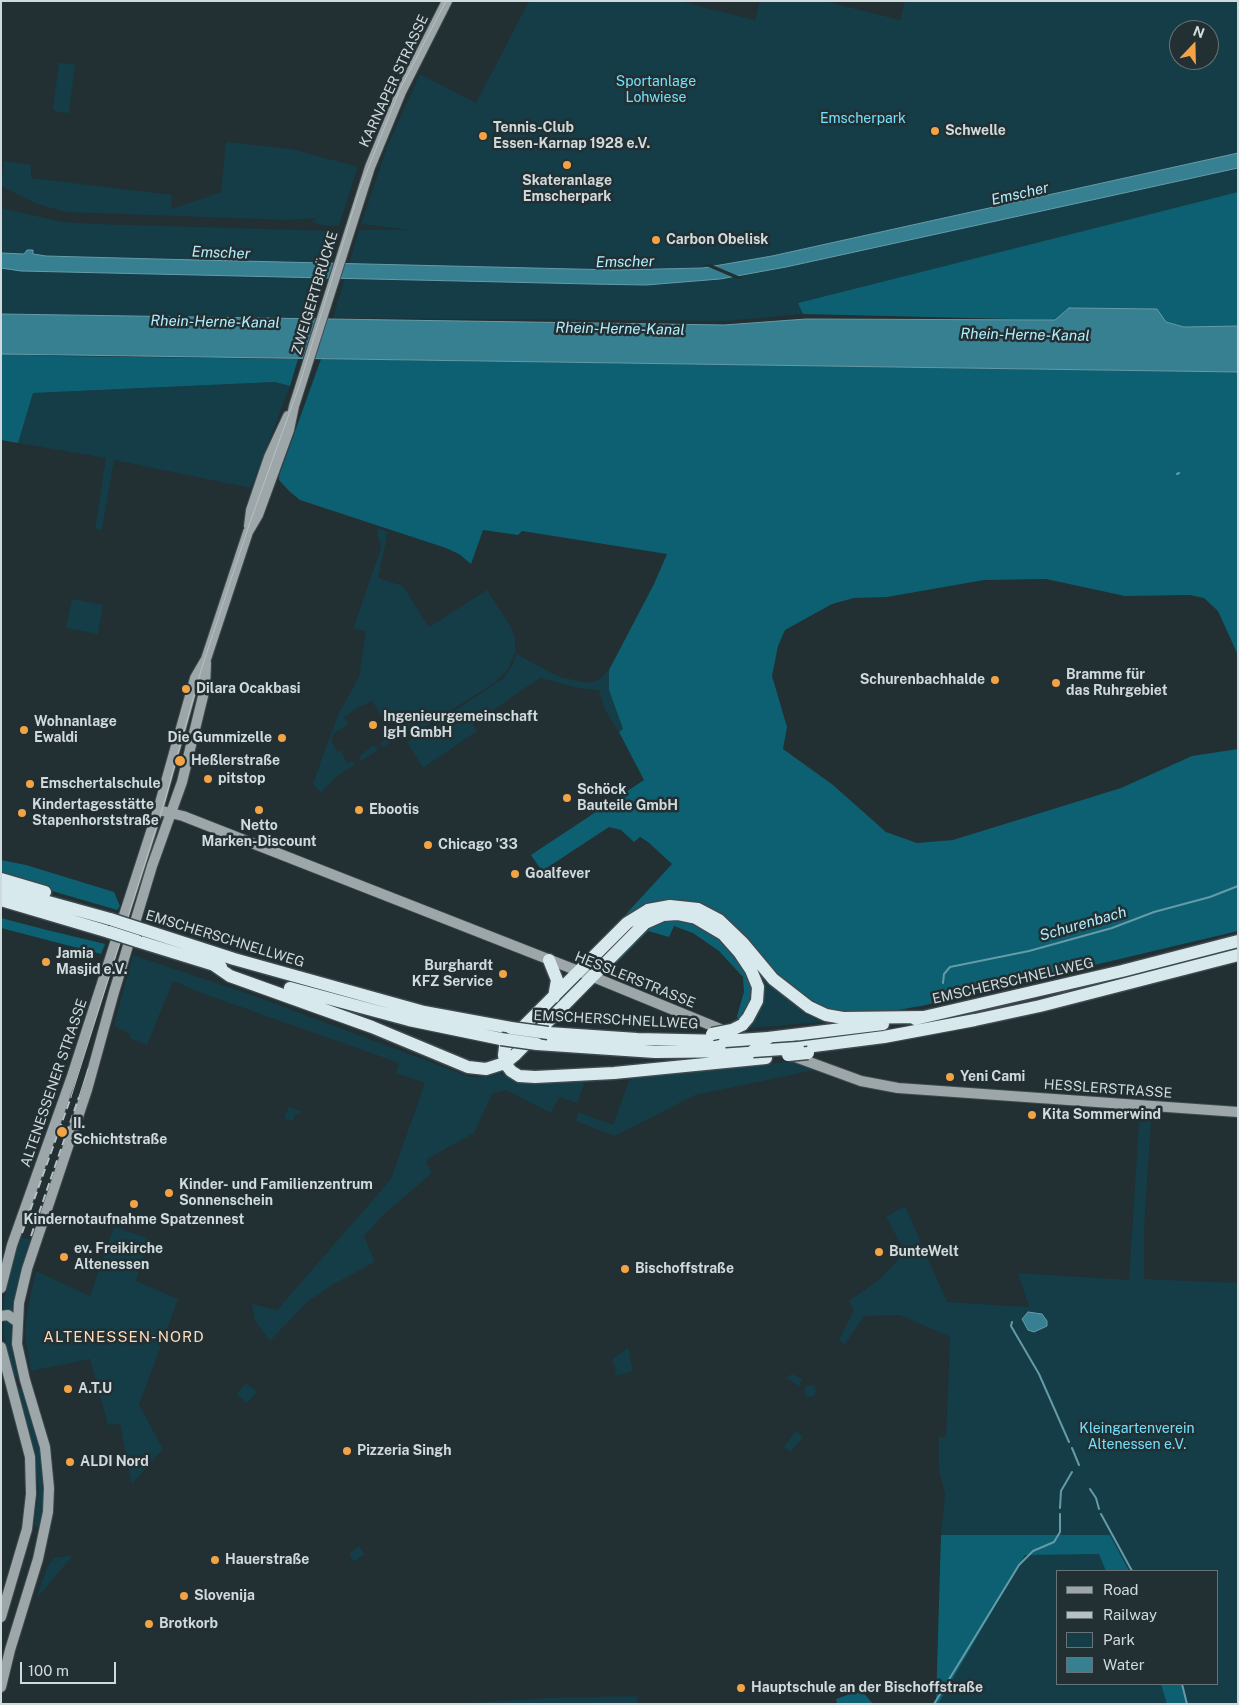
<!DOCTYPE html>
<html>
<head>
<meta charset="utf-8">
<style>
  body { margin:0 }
  #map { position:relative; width:1239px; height:1705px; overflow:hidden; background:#222f33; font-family:"Public Sans",sans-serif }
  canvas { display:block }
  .frame { position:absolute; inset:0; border:2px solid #d0d9db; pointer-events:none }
  .legend { position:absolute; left:1056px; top:1570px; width:162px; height:115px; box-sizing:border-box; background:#222f33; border:1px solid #687376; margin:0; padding:6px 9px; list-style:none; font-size:15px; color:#d0d9db }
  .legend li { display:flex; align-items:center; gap:10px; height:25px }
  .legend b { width:25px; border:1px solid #687376 }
  .north { position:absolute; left:1169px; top:20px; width:50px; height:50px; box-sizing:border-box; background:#222f33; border:1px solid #687376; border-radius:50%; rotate:21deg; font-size:14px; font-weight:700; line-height:20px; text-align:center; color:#d0d9db }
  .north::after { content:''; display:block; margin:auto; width:18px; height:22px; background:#f4a344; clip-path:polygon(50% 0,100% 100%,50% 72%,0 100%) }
  .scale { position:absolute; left:20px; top:1662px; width:96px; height:22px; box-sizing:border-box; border:2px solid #d0d9db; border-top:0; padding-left:6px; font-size:15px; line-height:18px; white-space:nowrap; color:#d0d9db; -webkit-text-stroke:4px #222f33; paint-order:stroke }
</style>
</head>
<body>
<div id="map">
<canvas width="1239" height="1705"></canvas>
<div class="frame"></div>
<ul class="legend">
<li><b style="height:6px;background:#9da7aa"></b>Road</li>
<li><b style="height:6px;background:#b7c0c3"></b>Railway</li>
<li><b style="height:14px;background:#143d47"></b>Park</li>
<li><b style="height:14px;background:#378092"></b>Water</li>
</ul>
<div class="north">N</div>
<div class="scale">100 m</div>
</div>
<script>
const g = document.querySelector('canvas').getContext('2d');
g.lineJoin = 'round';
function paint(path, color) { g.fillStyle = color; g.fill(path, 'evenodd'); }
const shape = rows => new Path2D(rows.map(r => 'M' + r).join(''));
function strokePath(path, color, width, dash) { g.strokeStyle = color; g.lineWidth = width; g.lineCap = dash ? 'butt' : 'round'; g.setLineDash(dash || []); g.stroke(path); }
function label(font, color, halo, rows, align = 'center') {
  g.font = font + ' "Public Sans",sans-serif'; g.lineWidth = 5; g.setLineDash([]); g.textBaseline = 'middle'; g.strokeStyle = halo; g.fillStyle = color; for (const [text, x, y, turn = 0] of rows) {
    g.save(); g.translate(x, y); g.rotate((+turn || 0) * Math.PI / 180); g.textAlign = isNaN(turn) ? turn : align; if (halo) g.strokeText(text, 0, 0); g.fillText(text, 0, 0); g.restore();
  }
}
paint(shape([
  [529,1,678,1,755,20,760,1,824,1,900,20,905,1,1238,1,1238,192,798,303,803,314,726,321,333,318,359,230,409,230,361,224,387,147,420,74,476,103],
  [1179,30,1209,30,1209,60,1179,60],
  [59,63,75,64,69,113,57,112,53,109],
  [226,142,291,149,355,166,357,169,339,226,322,225,312,222,317,218,287,220,66,212,37,204,1,186,4,161,31,165,31,178,172,195,171,209,221,192],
  [1,208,62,222,96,224,337,231,311,318,1,314],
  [275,382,290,386,251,488,114,460,102,530,95,529,106,458,18,443,33,393],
  [378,528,388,532,378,578,403,586,429,627,487,590,509,624,515,638,515,653,508,669,494,683,411,736,407,731,383,747,380,743,399,729,391,716,384,720,372,701,357,708,344,717,348,724,333,734,331,741,338,752,341,750,347,764,352,761,355,765,337,776,321,792,313,785,317,772,338,715,359,677,366,631,353,629,381,548,377,534],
  [72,599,103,605,98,634,66,628],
  [516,654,560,677,589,683,601,678,609,670,609,690,623,730,619,732,605,710,599,690,578,688,540,678,473,724,477,731,423,768,407,742,504,678,514,662],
  [373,745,378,750,361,761,359,757],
  [133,955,252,995,470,1077,489,1077,501,1073,521,1083,586,1079,577,1103,559,1097,551,1113,506,1090,492,1094,474,1133,429,1158,426,1163,432,1173,383,1215,364,1236,375,1262,332,1285,307,1302,270,1341,255,1321,252,1304,277,1310,391,1179,425,1083,396,1073,399,1063,204,994,173,981,147,1045,130,1038,130,1034,114,1026],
  [758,973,803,1013,823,1022,748,1028,763,1007,764,990],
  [804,1060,824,1068,695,1095,615,1136,576,1121,578,1112,613,1125,630,1078],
  [289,1107,301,1111,299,1115,295,1114,293,1121,284,1119],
  [1140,1107,1152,1107,1144,1228,1144,1279,1238,1283,1238,1704,938,1704,1036,1535,941,1535,945,1495,939,1469,939,1437,946,1437,950,1337,900,1315,864,1316,845,1344,839,1340,854,1310,849,1301,881,1278,905,1252,886,1217,905,1206,947,1302,1029,1307,1018,1273,1129,1280],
  [1058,1571,1218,1571,1218,1684,1058,1684],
  [114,1227,148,1238,136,1281,178,1299,139,1405,163,1449,132,1484,120,1424,108,1425,90,1359,31,1371,25,1335,27,1311,36,1271,90,1296],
  [19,1236,33,1241,14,1313,3,1312,10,1260],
  [4,1319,11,1321,12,1351,18,1377,14,1376,4,1335],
  [628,1347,633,1371,616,1376,614,1373,617,1370,612,1360],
  [792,1374,802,1379,799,1386,786,1378],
  [246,1383,257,1392,247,1403,236,1394],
  '804 1391a6 6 0 1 1 12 0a6 6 0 1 1-12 0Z',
  [14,1387,23,1388,41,1447,46,1485,42,1526,34,1526,39,1490,36,1466],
  [796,1431,803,1437,791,1452,784,1447],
  [359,1546,365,1554,354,1562,349,1554],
  [73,1555,39,1596,37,1596,47,1567,54,1558],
  [637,1696,637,1704,453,1704,547,1698]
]), '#143d47');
paint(shape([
  [1238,192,1238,326,1184,327,1166,322,1070,308,1055,320,803,314,798,303],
  [1,354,56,356,298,359,290,386,275,382,33,393,18,443,1,440],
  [321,359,1238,372,1238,655,1218,611,1204,598,1190,595,1125,596,1046,579,984,580,887,597,854,598,832,604,785,630,778,646,772,676,787,727,783,749,833,785,886,832,917,843,953,840,1121,788,1192,756,1238,749,1238,931,921,1006,886,1012,836,1012,810,1003,777,974,724,915,706,906,688,902,669,901,646,905,616,925,672,864,648,842,640,837,634,842,621,830,609,827,542,871,531,855,644,780,619,732,623,729,609,690,609,670,654,584,667,554,522,531,518,535,483,530,471,564,459,554,446,548,300,500,289,491,279,480,279,476],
  [1,860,26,865,114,892,120,906,117,910,1,876],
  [677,917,710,928,732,950,754,986,750,1008,738,1020,737,1016,744,992,743,977,719,951,693,933,674,926,669,937,648,931,609,971,608,967,651,924],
  [1,918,47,930,105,944,101,954,1,928],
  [941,1535,1110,1535,1129,1571,1106,1571,1099,1554,1025,1555,938,1704,936,1704],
  [1161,1684,1181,1684,1187,1704,1167,1704],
  [861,1690,873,1704,837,1704,836,1699,850,1694,856,1694]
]), '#0d6071');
const water = shape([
  [1238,153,1238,168,786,267,720,279,646,285,590,284,21,271,1,268,1,253,24,254,27,250,33,250,33,254,46,256,157,259,616,270,703,268,772,256,1238,153],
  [1069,308,1157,309,1166,322,1184,327,1238,326,1238,372,1,354,1,314,724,325,806,319,1055,320,1069,308],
  [1028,1312,1042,1314,1047,1321,1047,1326,1034,1332,1028,1330,1022,1319,1028,1312]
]);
paint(water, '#378092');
strokePath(water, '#659ba8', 1);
paint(shape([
  [710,264,743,278,737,279,704,265]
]), '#222f33');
strokePath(shape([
  [1177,474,1179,473],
  [943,983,944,974,950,967,1029,951,1112,928,1154,912,1210,897,1238,886],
  [1012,1322,1011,1326,1039,1374,1069,1442],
  [1072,1448,1079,1465],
  [1090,1489,1096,1498,1099,1509],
  [1060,1508,1061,1491,1072,1472],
  [1101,1514,1132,1571],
  [1182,1684,1187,1704],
  [934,1704,1019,1565,1033,1551,1054,1542,1060,1532,1060,1514]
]), '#659ba8', 2);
const secondary = shape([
  [249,526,251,510,269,457,288,416],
  [158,810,183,816,591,976,725,1031],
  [790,1055,861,1081,898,1088,1238,1112],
  [1,1288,12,1245,71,1079,158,810,195,678,206,659,248,532,258,515,289,430,294,406,370,167,401,92,447,1],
  [1,1316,8,1315,16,1321],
  [1,1347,30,1457,31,1494,27,1529,1,1617],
  [1,1687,10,1650,38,1559,48,1512,49,1488,45,1447,25,1380,17,1344,19,1303,27,1269,87,1090,114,992,152,866,182,782,205,688,206,663]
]);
const highway = shape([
  [1,879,45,892],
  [1,889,110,919],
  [1,900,109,932],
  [144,930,234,959,424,1012,511,1028],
  [137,941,221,967],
  [549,960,557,980,554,997],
  [214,965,230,976,372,1027,468,1067,486,1069,505,1063,515,1055,645,923,663,915,677,914,696,918,723,934,739,952,751,970,758,987,757,1001,748,1018,742,1025],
  [290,988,409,1020,501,1039],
  [915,1019,1122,971,1238,941],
  [548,1033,637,1039,725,1041],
  [768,1038,883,1024],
  [537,1044,655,1052,753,1051],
  [798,1048,884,1037,975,1020,1040,1006,1238,955],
  [766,1058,614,1073,535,1077,519,1076,511,1071,505,1063,504,1055,505,1047,522,1028,627,923,648,910,670,906,698,909,719,920,743,943,773,979,809,1007,826,1015,843,1018,923,1017]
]);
strokePath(secondary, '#3e4a4e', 12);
strokePath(highway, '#3e4a4e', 15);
strokePath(secondary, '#9da7aa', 10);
strokePath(highway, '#d8e9ee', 12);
strokePath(shape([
  [71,1097,165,800,202,667,249,525,299,386,359,191,399,91,446,1],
  [79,1097,88,1069]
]), '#b7c0c3', 1);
strokePath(shape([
  [22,1233,71,1097],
  [31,1236,79,1097]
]), '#b7c0c3', 2, [8, 4]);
const highwayBridge = shape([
  [110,919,144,930],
  [109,932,137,941],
  [511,1028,548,1033],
  [712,1034,732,1030,742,1025],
  [501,1039,537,1044],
  [725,1041,768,1038],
  [753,1051,798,1048],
  [788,1055,808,1053]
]);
strokePath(highwayBridge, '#3e4a4e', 15, []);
strokePath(highwayBridge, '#d8e9ee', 12);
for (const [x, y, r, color] of [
  [935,131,5,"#f4a344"],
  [483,136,5,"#f4a344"],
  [567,165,5,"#f4a344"],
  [656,240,5,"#f4a344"],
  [995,680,5,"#f4a344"],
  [1056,683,5,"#f4a344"],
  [186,689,5,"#f4a344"],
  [373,725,5,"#f4a344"],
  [24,730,5,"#f4a344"],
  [282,738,5,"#f4a344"],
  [180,761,6,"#f4a344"],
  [208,779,5,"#f4a344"],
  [30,784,5,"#f4a344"],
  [567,798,5,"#f4a344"],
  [259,810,5,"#f4a344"],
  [359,810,5,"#f4a344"],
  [22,813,5,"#f4a344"],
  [428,845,5,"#f4a344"],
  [515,874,5,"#f4a344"],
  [46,962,5,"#f4a344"],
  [503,974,5,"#f4a344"],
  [950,1077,5,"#f4a344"],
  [1032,1115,5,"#f4a344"],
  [62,1132,6,"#f4a344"],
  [169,1193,5,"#f4a344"],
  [134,1204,5,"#f4a344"],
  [879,1252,5,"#f4a344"],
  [64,1257,5,"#f4a344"],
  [625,1269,5,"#f4a344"],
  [68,1389,5,"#f4a344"],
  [347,1451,5,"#f4a344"],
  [70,1462,5,"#f4a344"],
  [215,1560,5,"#f4a344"],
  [184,1596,5,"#f4a344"],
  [149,1624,5,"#f4a344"],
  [741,1688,5,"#f4a344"]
]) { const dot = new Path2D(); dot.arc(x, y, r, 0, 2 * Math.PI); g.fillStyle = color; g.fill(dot); strokePath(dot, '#222f33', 2); }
label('14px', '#d0d9db', '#222f33', [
  ["KARNAPER STRASSE",394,81,-65],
  ["ZWEIGERTBRÜCKE",315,293,-73],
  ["EMSCHERSCHNELLWEG",225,939,17],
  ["HESSLERSTRASSE",635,980,22],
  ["EMSCHERSCHNELLWEG",1013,981,-13],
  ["EMSCHERSCHNELLWEG",616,1020,3],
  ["ALTENESSENER STRASSE",54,1083,-71],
  ["HESSLERSTRASSE",1108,1089,4]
]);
label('14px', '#74e1fc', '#222f33', [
  ["Sportanlage",656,82],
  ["Lohwiese",656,98],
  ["Emscherpark",863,119],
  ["Kleingartenverein",1137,1429],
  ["Altenessen e.V.",1137,1445]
]);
label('bold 14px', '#d0d9db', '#222f33', [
  ["Tennis-Club",493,128],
  ["Essen-Karnap 1928 e.V.",493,144],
  ["Schwelle",945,131],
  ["Skateranlage",567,181,"center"],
  ["Emscherpark",567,197,"center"],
  ["Carbon Obelisk",666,240],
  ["Bramme für",1066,675],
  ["das Ruhrgebiet",1066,691],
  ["Schurenbachhalde",985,680,"right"],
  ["Dilara Ocakbasi",196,689],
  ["Ingenieurgemeinschaft",383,717],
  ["IgH GmbH",383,733],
  ["Wohnanlage",34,722],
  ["Ewaldi",34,738],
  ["Die Gummizelle",272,738,"right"],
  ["Heßlerstraße",191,761],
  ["pitstop",218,779],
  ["Emschertalschule",40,784],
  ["Schöck",577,790],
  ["Bauteile GmbH",577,806],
  ["Kindertagesstätte",32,805],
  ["Stapenhorststraße",32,821],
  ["Ebootis",369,810],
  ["Netto",259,826,"center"],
  ["Marken-Discount",259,842,"center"],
  ["Chicago '33",438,845],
  ["Goalfever",525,874],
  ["Jamia",56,954],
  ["Masjid e.V.",56,970],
  ["Burghardt",493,966,"right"],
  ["KFZ Service",493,982,"right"],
  ["Yeni Cami",960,1077],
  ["Kita Sommerwind",1042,1115],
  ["II.",73,1124],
  ["Schichtstraße",73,1140],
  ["Kinder- und Familienzentrum",179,1185],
  ["Sonnenschein",179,1201],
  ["Kindernotaufnahme Spatzennest",134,1220,"center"],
  ["ev. Freikirche",74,1249],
  ["Altenessen",74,1265],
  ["BunteWelt",889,1252],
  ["Bischoffstraße",635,1269],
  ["A.T.U",78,1389],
  ["Pizzeria Singh",357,1451],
  ["ALDI Nord",80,1462],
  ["Hauerstraße",225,1560],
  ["Slovenija",194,1596],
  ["Brotkorb",159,1624],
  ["Hauptschule an der Bischoffstraße",751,1688]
], 'left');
label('italic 15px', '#b2eefe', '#222f33', [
  ["Emscher",1020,194,-13],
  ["Emscher",221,253,2],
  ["Emscher",625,262,-1],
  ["Rhein-Herne-Kanal",215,322,1],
  ["Rhein-Herne-Kanal",620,329,1],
  ["Rhein-Herne-Kanal",1025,335,1],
  ["Schurenbach",1083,924,-16]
]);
g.letterSpacing = '1px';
label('15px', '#ffdcb9', '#222f33', [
  ["ALTENESSEN-NORD",124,1337]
]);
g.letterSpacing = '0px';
</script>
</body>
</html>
